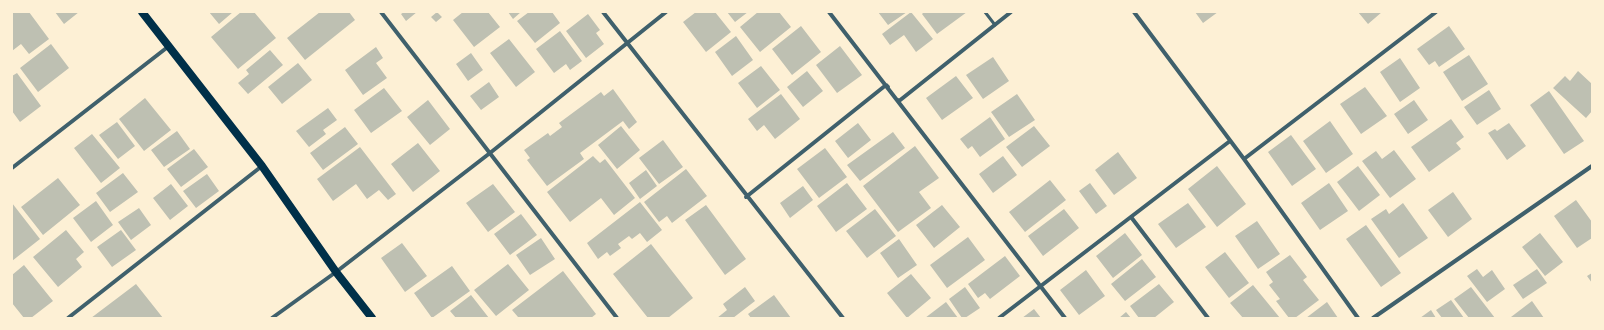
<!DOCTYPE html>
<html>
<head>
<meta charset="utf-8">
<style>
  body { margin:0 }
  #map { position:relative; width:1604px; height:330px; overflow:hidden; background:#fdf0d5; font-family:Manrope,sans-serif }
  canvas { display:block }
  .frame { position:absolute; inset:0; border:13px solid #fdf0d5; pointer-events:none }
</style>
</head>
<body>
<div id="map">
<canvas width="1604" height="330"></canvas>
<div class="frame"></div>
</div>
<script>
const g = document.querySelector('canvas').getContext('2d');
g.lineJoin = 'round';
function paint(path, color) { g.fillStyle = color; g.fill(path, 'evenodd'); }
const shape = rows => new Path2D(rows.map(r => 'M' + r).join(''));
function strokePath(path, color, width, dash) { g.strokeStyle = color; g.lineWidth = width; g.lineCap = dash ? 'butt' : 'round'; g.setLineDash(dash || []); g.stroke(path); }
paint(shape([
  [12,12,29,12,49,39,29,54,21,44,12,51],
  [55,12,79,12,64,24],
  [209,12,233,12,219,24],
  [241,12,254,12,276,38,238,69,211,37],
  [320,12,349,12,355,20,305,60,287,38],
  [404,12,417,12,406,21,401,14],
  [437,12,442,17,436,22,431,17],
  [463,12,488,12,500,27,474,47,453,20],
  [508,12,521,12,513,19],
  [529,12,552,12,560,23,535,43,517,21],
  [696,12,715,12,731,32,706,52,683,22],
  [727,12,748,12,735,22],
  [758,12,779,12,791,27,760,52,740,27],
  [878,12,907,12,888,25],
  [911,12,933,39,916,52,904,35,890,45,882,34],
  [924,12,967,12,937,34,922,14],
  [1195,12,1218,12,1203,23],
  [1358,12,1382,12,1368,24],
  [588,14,600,30,596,33,604,44,586,58,566,31],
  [801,26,821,52,792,75,772,49],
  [1449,26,1465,49,1439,67,1435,61,1429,65,1417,49],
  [560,31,582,61,570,70,566,64,554,73,536,49],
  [736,36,753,60,732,76,715,52],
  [509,39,535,72,516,87,490,53],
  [51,44,69,68,38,92,20,68],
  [840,46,862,75,837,93,816,65],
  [376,47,383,58,376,63,387,78,363,95,345,70],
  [270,50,283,65,248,94,238,83,249,74,246,70],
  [471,53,483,70,468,81,456,64],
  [1469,55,1488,84,1462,101,1443,72],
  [993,57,1009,81,983,99,966,75],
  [1400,58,1420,88,1400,102,1380,72],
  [298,63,312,80,282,104,268,87],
  [761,66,780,90,757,108,738,83],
  [807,71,823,91,803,107,787,87],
  [1578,71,1592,84,1592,111,1586,118,1553,88,1565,76,1570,81],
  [17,73,41,106,20,122,12,111,12,76],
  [956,76,973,98,942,120,926,98],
  [489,82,499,97,481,110,470,96],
  [1365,87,1387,116,1361,134,1340,104],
  [384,88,402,111,371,133,354,110],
  [613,89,637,122,629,129,623,121,580,153,584,159,547,186,527,160,530,158,524,150,548,133,550,136,562,127,559,123,601,92,604,96],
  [1489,90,1501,109,1477,125,1464,107],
  [1549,91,1584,141,1564,154,1530,105],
  [781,94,800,119,775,139,764,125,757,131,748,119],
  [1017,94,1035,120,1009,137,991,112],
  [145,98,171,130,144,151,119,119],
  [428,100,450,129,430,145,407,117],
  [1414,100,1428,120,1408,134,1394,114],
  [328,108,337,120,323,130,326,134,309,147,296,131],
  [990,117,1005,139,980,157,972,146,968,149,960,139],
  [1451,119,1464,137,1456,143,1461,149,1429,172,1411,147],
  [1330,121,1353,154,1326,173,1303,141],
  [117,122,135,146,118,159,99,135],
  [858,123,871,140,848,158,835,141],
  [1509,123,1526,146,1507,160,1488,133,1495,129,1497,131],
  [621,126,640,150,617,169,598,145],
  [1034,126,1050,146,1022,167,1006,147],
  [345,127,358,144,323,170,310,153],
  [177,131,190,149,164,167,151,150],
  [893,132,905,148,860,181,847,165],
  [92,134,120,168,101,183,74,148],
  [1291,135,1316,169,1292,186,1268,152],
  [663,140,683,167,659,184,639,158],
  [418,143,440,171,413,192,391,164],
  [915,146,939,178,919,192,931,208,898,232,863,186],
  [360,147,396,194,388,200,379,190,367,199,356,184,333,201,317,179],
  [825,148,847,177,819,198,797,169],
  [194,149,208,167,181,187,167,169],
  [1394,150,1416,179,1390,198,1362,161,1376,151,1382,159],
  [1118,152,1137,178,1114,195,1095,170],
  [593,156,600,163,605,159,635,198,614,215,601,198,570,222,547,192],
  [1003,156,1017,175,993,193,979,174],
  [1217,166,1246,204,1217,227,1188,189],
  [1358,166,1380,195,1359,211,1337,182],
  [686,169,707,196,672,223,667,216,659,222,644,202],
  [646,170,657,186,640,199,629,183],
  [123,173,138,192,110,212,96,193],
  [207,174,219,191,196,208,183,191],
  [58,178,80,205,43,235,21,207],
  [1050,180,1066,200,1025,232,1009,212],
  [847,183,867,209,836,232,817,206],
  [1090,183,1107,206,1096,214,1079,191],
  [1329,183,1348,211,1320,230,1301,203],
  [171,184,188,206,170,220,153,198],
  [493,184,515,212,488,232,466,203],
  [803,186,813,200,790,218,780,203],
  [1453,192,1472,219,1448,237,1428,210],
  [1576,200,1592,222,1592,238,1577,248,1554,216],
  [96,201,113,225,91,242,73,218],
  [640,202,662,230,647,242,640,233,632,239,629,236,618,244,621,248,610,256,607,252,598,259,587,243],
  [12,203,40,239,12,261],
  [1188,203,1206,227,1176,248,1158,224],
  [1403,203,1428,238,1399,258,1371,219,1386,209,1389,214],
  [706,205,746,259,725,275,685,220],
  [942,205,960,227,934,248,916,225],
  [139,208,151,225,131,240,118,222],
  [875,209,896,236,867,258,846,231],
  [1064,209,1079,228,1043,256,1028,236],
  [521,214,537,235,510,255,494,234],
  [1257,221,1280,254,1258,269,1235,236],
  [1366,225,1401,273,1381,287,1346,239],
  [66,230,84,252,76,259,82,267,58,287,33,257],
  [121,230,136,250,112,267,97,247],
  [1125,233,1142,255,1113,278,1096,256],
  [1540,233,1563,262,1545,276,1522,247],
  [968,237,985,260,947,288,930,265],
  [541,238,555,259,530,275,516,255],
  [899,239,917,265,898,278,880,253],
  [402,243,427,276,405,292,381,258],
  [651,244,693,298,668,318,648,318,613,274],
  [1225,252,1249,283,1229,298,1205,267],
  [1290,255,1307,277,1303,280,1319,300,1295,318,1289,318,1276,301,1280,299,1269,285,1273,282,1266,272],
  [1005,256,1020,276,990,299,985,293,978,298,968,284],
  [1142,259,1156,277,1125,301,1111,284],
  [508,264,529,290,496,316,474,290],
  [24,265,53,301,31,318,24,318,12,303,12,275],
  [452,266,470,291,432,318,414,293],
  [1477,269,1483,277,1492,270,1505,289,1487,302,1467,276],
  [1537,269,1547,283,1523,299,1513,285],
  [1086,270,1105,296,1079,315,1060,290],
  [563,271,596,314,591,318,517,318,518,317,512,310],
  [1592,273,1592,283,1587,276],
  [911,274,931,298,907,318,887,293],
  [136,284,163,318,91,318],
  [1159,284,1174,302,1154,318,1139,318,1130,306],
  [1253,285,1280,318,1243,318,1230,303],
  [745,287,755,301,733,318,717,318,727,310,723,304],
  [965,287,980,308,965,318,962,318,949,299],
  [1471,287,1495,318,1469,318,1454,299],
  [471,295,489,318,456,318,450,311],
  [774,295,791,318,751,318,748,314],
  [1451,300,1464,318,1442,318,1436,310],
  [1532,301,1544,318,1512,318,1511,317],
  [946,302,958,318,925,318],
  [1327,302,1338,318,1306,318],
  [1034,309,1041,318,1022,318],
  [1431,310,1436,318,1420,318],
  [1126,312,1131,318,1119,318]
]), '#bec0b2');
strokePath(shape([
  [985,12,995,25]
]), '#3f606c', 3);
strokePath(shape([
  [381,12,617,318],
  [603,12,843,318],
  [829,12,1065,318],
  [1134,12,1244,159,1358,318],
  [898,100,899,101,1011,12],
  [1244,159,1436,12],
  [12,168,169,46],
  [746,197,886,85,888,87],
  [1131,217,1208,318],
  [68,318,262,166],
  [272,318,336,272,490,153,666,12],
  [999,318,1230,141],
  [1373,318,1592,166]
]), '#3f606c', 4);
strokePath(shape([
  [142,12,262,166,336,272,372,318]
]), '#003049', 8);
</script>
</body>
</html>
